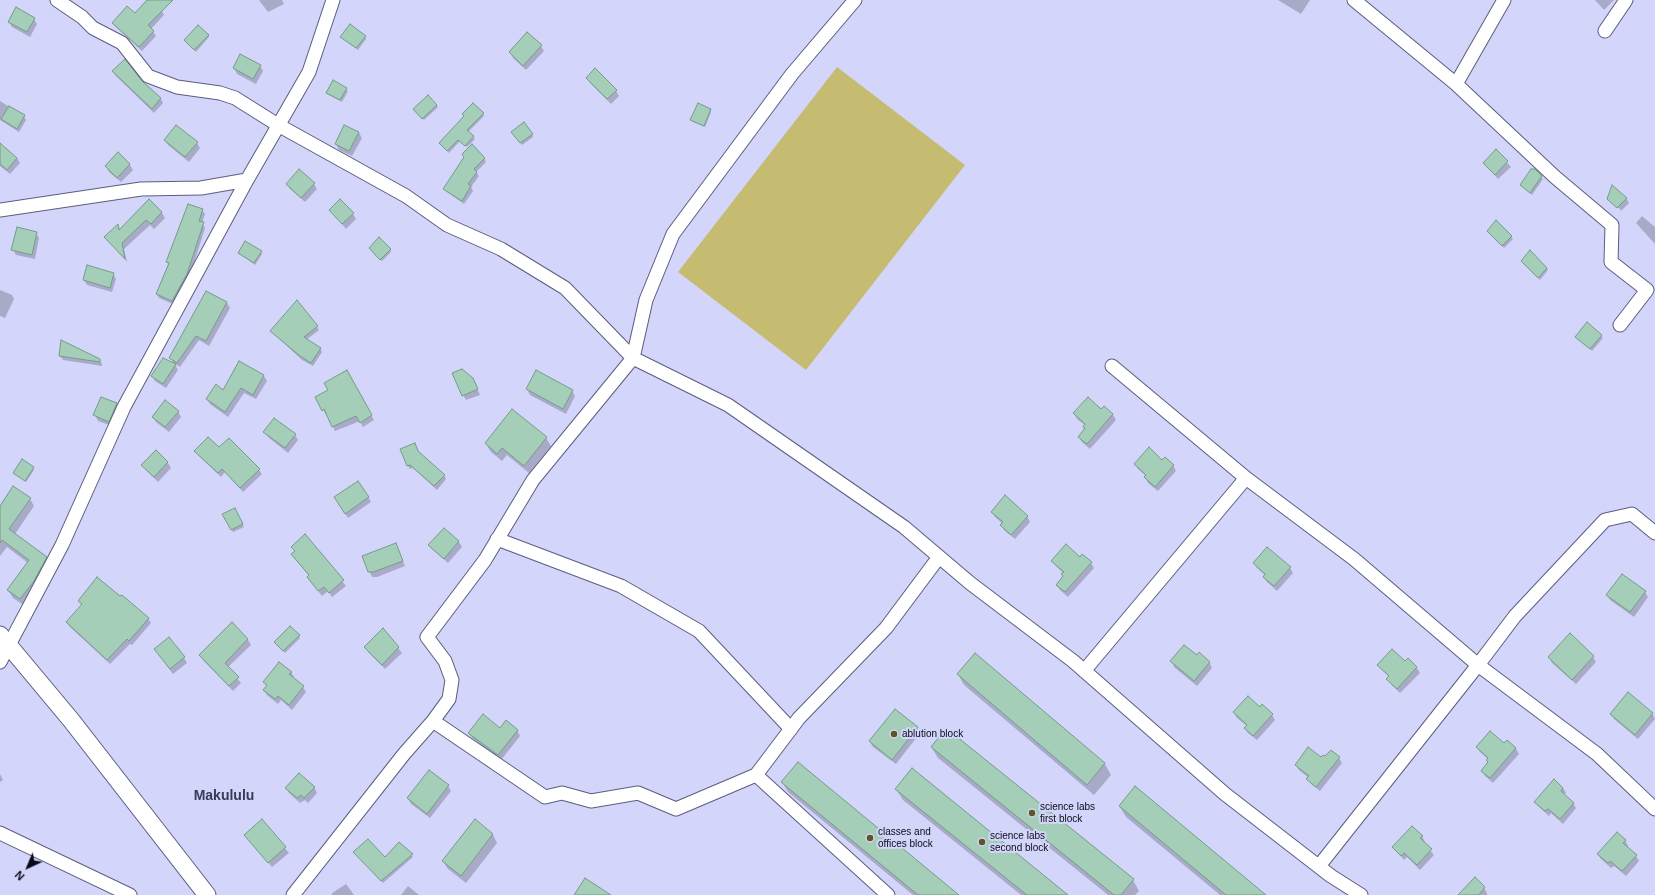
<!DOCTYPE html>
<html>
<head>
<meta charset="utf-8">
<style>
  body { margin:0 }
  #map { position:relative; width:1655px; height:895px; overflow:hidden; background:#d3d5fb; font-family:Helvetica,sans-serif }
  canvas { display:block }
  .north { position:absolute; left:8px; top:847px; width:40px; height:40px; -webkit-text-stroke:3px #d3d5fb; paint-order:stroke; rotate:224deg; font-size:11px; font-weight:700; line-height:16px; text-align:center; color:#0a0a17 }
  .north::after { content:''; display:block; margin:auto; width:14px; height:18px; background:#0a0a17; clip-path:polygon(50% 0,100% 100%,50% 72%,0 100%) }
</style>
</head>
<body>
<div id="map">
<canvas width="1655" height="895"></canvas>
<div class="north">N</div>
</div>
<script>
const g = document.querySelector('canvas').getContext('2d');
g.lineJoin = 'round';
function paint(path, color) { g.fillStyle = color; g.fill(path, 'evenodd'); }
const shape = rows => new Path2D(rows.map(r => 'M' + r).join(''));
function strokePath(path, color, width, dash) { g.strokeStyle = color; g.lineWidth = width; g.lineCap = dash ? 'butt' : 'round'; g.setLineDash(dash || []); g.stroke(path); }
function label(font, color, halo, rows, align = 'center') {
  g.font = font + ' Helvetica,sans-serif'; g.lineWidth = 4; g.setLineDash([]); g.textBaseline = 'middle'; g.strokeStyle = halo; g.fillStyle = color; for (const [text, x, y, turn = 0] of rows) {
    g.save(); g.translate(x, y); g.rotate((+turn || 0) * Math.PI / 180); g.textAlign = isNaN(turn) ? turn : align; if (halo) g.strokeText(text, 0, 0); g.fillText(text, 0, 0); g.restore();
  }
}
paint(shape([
  [837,67,965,165,806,370,678,272]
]), '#c5bc72');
paint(shape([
  [149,0,162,11,164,15,151,29,156,36,142,51,116,27,114,23,135,15],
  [259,0,282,0,284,4,268,12],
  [1278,0,1310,0,1301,14],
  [1595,0,1614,0,1604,10],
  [34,19,37,24,30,37,12,27,9,22],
  [208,35,209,37,196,52,185,41],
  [365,37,366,39,358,50,343,39],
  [541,46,544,51,526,70,513,58,510,52],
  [260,66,263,71,256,84,237,74,234,68],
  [113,72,141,82,161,99,163,103,154,113,116,76],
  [587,78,616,91,619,96,611,104,590,83],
  [334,82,348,91,342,102,329,95,328,93],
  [0,101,24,116,26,120,19,132,0,120],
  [436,105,438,107,424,120,415,111],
  [710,109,711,112,705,127,693,122,692,120],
  [483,114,484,116,468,132,475,139,467,147,460,141,449,153,440,144],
  [344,126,359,133,362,138,352,156,339,150,336,144],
  [514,134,532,134,533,137,522,145],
  [165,140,197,143,200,148,189,162,168,145],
  [0,147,17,158,20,163,10,174,0,166],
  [1496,151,1511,167,1498,179,1484,163],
  [118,154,130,165,133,170,121,182,109,172,106,166],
  [484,158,486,162,476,172,479,176,471,187,473,191,464,204,447,192,445,189],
  [1541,177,1543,179,1532,195,1521,185],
  [287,184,314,184,317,189,305,202,290,189],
  [1626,198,1629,203,1620,212,1611,204,1620,212,1621,210,1610,200,1610,202,1608,199],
  [149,201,162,213,165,218,154,229,150,225,124,249,127,262,106,237,118,226,121,230],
  [202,210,205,214,202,223,205,228,189,279,175,305,159,298,157,294,169,265,167,262],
  [330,210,353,214,356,219,346,229],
  [1642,216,1655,227,1655,244,1636,223],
  [1497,221,1513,239,1504,248,1490,233],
  [36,233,39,238,35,259,16,255,13,250],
  [370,249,390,249,391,252,382,261],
  [261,252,262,254,255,265,239,253],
  [1524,263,1547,268,1548,270,1540,280],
  [113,274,116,279,112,292,87,285,84,280],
  [0,290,12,295,14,299,5,318,0,316],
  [207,292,227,303,230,308,209,346,199,340,180,367,175,364,178,370,166,388,155,381,152,376,174,364,171,358],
  [317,327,319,330,306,340,320,348,322,352,313,366,302,360,271,331],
  [1601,336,1603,338,1592,351,1576,337],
  [60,356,100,360,102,364,102,366,63,360],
  [240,362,264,376,267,381,256,399,244,393,228,417,210,404,207,399,224,391],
  [346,371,374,420,363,427,360,421,335,431,327,414,326,415,316,397,329,390],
  [475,384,480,395,466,400,463,395],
  [527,389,572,391,575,396,566,414,530,395],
  [116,404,119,409,112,426,98,421,95,415],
  [1104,407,1113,415,1116,420,1090,449,1082,442,1079,437,1085,429,1085,425,1077,419,1074,413,1101,410],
  [178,411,181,417,169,432,156,422,153,417],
  [265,432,295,435,298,440,288,453,268,437],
  [546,438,551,446,529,473,507,455,502,461,491,452,486,444],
  [229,439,259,470,262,474,243,492,225,472,221,477,198,455,196,451,219,449],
  [415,444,419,452,444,475,446,479,437,490,413,468,410,469,408,466],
  [156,451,168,463,171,468,158,482,146,470,143,465],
  [1135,464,1173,465,1176,471,1158,491,1148,483,1145,477,1146,476,1138,469],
  [33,468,34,470,26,482,14,473],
  [368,497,371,502,348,518,338,503],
  [30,499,34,506,15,534,46,557,50,565,25,606,13,598,8,590,28,563,7,547,0,556,0,522],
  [234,509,244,527,233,532,224,514],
  [992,512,1027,516,1030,522,1015,539,1004,530,1001,525,1003,524,995,517],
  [444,529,459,542,462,547,448,563,433,550,430,545],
  [305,536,346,586,332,597,328,591,322,596,311,582,308,577,309,576,292,555],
  [396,544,405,566,377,577,372,577,369,571],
  [1080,558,1091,563,1094,568,1068,597,1060,590,1057,585,1064,577,1063,573,1056,566,1053,561],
  [1254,563,1290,568,1293,573,1277,591,1267,582,1264,577,1265,575,1257,568],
  [1645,592,1648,597,1634,617,1610,600,1607,595],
  [79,601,148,618,151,623,132,645,130,644,110,664,70,627,67,622,82,605],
  [232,624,248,640,251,645,228,667,241,683,233,691,203,660,200,655],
  [383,629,402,653,385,669,368,652,366,647],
  [299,635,300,638,285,653,275,642],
  [155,650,184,658,187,663,173,674],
  [975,654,1105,764,1111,775,1094,795,964,685,958,674],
  [1197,656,1209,662,1212,668,1197,686,1174,667,1172,661],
  [1549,657,1593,657,1596,662,1576,684,1552,663],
  [1408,660,1417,668,1420,673,1400,693,1391,684,1388,679,1389,677,1378,665,1405,663],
  [291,672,294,677,293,679,303,687,306,692,292,710,281,700,278,704,267,695,264,690,267,687,264,682],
  [1234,713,1272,715,1275,720,1257,740,1248,733,1245,728,1247,726,1237,718],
  [1652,713,1655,719,1638,739,1614,719,1611,714],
  [917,727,920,733,896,764,873,747,870,742],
  [500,729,517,730,520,736,501,760,472,738,469,733],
  [1507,741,1516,749,1519,754,1493,783,1485,776,1482,771,1488,763,1487,760,1488,759,1480,752,1477,747,1504,744],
  [932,748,1133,880,1139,891,1135,895,1108,895,938,758],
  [1339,758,1342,763,1320,791,1311,784,1308,779,1309,778,1299,770,1296,765,1321,759],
  [0,774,3,780,0,782],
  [782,782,957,895,913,895,788,792],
  [448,786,451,791,430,818,411,804,408,798],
  [314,787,317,793,308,803,305,800,300,803,289,793,286,788],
  [1563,788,1566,793,1564,795,1573,803,1576,808,1563,824,1551,813,1549,816,1539,807,1536,802],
  [896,789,1067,895,1021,895,903,800],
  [1120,807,1265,895,1220,895,1126,817],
  [262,820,289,853,272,867,245,835],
  [475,820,493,835,497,843,466,883,448,869,443,861],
  [1422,836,1425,842,1424,843,1434,855,1420,870,1407,857,1404,860,1393,847],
  [1625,840,1628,846,1627,847,1636,856,1639,861,1626,876,1614,866,1611,868,1601,859,1598,854],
  [399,843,413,857,383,883,356,854,385,859],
  [346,884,354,895,332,895,332,893],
  [408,886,419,895,401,895],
  [1484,888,1487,893,1487,895,1459,895]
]), '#0003');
const building = shape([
  [147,0,173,0,148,25,154,31,139,47,112,23,127,6,135,13,147,0],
  [16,7,35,18,27,32,8,22,16,7],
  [350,24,366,36,356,48,340,37,350,24],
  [198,25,209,35,194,50,184,40,198,25],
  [527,32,542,45,523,66,509,52,527,32],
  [240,54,261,65,253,79,233,68,240,54],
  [125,59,142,81,161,98,152,109,112,71,125,59],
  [595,68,617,90,607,99,586,78,595,68],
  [333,80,347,88,340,100,326,93,333,80],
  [428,95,437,105,422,119,413,109,428,95],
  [473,103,484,113,467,130,474,136,465,146,458,140,447,151,439,143,464,116,462,114,473,103],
  [698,103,711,109,704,126,690,120,698,103],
  [9,106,25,115,17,129,1,119,9,106],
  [524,122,533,134,520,143,511,132,524,122],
  [176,125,198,142,185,157,164,140,176,125],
  [344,125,359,132,349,151,335,144,344,125],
  [0,143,17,158,7,170,0,164,0,143],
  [472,144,485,158,474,169,477,172,468,184,471,186,462,201,443,189,464,157,462,154,472,144],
  [1496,149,1508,161,1495,175,1483,163,1496,149],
  [118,152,130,164,117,178,105,166,118,152],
  [299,169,315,183,301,198,286,184,299,169],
  [1531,169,1535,169,1542,176,1530,193,1520,185,1531,169],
  [1612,185,1627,198,1617,208,1607,199,1612,185],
  [149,199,162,212,151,224,146,220,122,243,125,259,104,237,118,224,119,230,149,199],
  [340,199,354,213,342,224,329,210,340,199],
  [188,204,203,209,199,221,204,222,187,274,172,301,156,294,169,263,166,262,188,204],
  [1496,220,1512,236,1502,246,1487,231,1496,220],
  [17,227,37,232,32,255,11,250,17,227],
  [379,237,391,249,380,260,369,248,379,237],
  [245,241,262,251,254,263,238,253,245,241],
  [1530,250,1547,268,1538,278,1521,261,1530,250],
  [87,265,114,273,110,288,83,280,87,265],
  [206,291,227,302,206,341,196,336,177,363,169,358,206,291],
  [297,300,318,326,304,337,321,348,311,363,300,356,270,331,297,300],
  [1587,322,1602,335,1590,349,1575,337,1587,322],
  [61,340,100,359,100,362,59,356,61,340],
  [163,358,176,364,163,384,151,376,163,358],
  [239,361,264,375,253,395,241,388,225,412,206,399,216,384,223,390,239,361],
  [462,369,473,378,478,389,462,396,452,373,462,369],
  [347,370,372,415,360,423,356,416,332,427,324,409,322,411,315,397,328,390,324,383,347,370],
  [536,370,573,390,563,409,526,389,536,370],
  [101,397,117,403,109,422,93,415,101,397],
  [1088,397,1101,409,1104,406,1113,414,1087,444,1078,437,1085,428,1083,427,1085,424,1073,413,1088,397],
  [165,400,179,411,165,427,152,417,165,400],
  [512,409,547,437,524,466,502,448,497,454,485,443,512,409],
  [274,418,296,434,285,448,263,432,274,418],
  [208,437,219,447,229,438,260,469,240,488,222,469,218,473,194,451,208,437],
  [415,443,418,451,445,475,434,486,410,465,407,466,400,449,415,443],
  [1149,447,1162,460,1165,457,1174,465,1155,487,1144,477,1146,475,1134,464,1149,447],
  [156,450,168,462,154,477,141,465,156,450],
  [22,459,34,467,25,481,13,473,22,459],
  [358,481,369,497,345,514,334,497,358,481],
  [13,486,31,498,9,529,47,557,34,581,20,599,7,590,29,560,2,540,0,543,0,506,13,486],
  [1005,495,1028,516,1011,535,1000,525,1003,522,991,512,1005,495],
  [235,508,243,524,231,530,222,514,235,508],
  [444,528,459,541,444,559,428,545,444,528],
  [305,534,344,580,329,593,324,587,318,591,307,577,309,575,291,554,295,551,291,547,305,534],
  [396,543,403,561,373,572,368,572,362,556,396,543],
  [1066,544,1080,557,1082,554,1092,562,1065,592,1056,585,1063,576,1061,574,1064,572,1051,561,1066,544],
  [1267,547,1291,567,1274,586,1263,577,1265,574,1253,563,1267,547],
  [1622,574,1646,591,1630,612,1606,595,1622,574],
  [97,577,120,596,122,595,149,618,129,641,127,639,107,660,66,622,82,604,78,601,97,577],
  [232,622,248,639,225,663,239,677,229,686,199,655,232,622],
  [290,626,300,635,283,651,274,642,290,626],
  [383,628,399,647,382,665,364,647,383,628],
  [1570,633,1594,656,1572,680,1548,657,1570,633],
  [169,637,185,657,170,669,154,649,169,637],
  [1184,645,1197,655,1199,652,1210,662,1194,681,1170,661,1184,645],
  [1392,649,1405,661,1408,658,1417,667,1397,689,1386,679,1389,676,1377,665,1392,649],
  [975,653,1105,763,1087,785,957,674,975,653],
  [279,662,292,672,289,674,304,686,289,705,278,696,275,699,263,690,267,685,263,682,279,662],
  [1628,692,1653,713,1635,735,1610,714,1628,692],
  [1248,696,1260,707,1262,704,1273,714,1253,736,1244,728,1247,725,1233,712,1248,696],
  [895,709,918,727,892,760,869,741,895,709],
  [483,714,500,728,506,720,518,730,498,755,468,733,483,714],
  [946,728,1134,879,1121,895,1114,895,931,747,946,728],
  [1490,731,1504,743,1507,740,1516,748,1490,778,1481,771,1488,762,1486,760,1488,758,1476,747,1490,731],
  [1308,747,1321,757,1323,755,1325,756,1331,750,1340,757,1316,787,1306,779,1309,776,1295,765,1308,747],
  [798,762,959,895,918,895,781,782,798,762],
  [912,768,1068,895,1027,895,895,789,912,768],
  [429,770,449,785,427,814,407,798,429,770],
  [299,773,315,787,304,798,301,795,297,798,285,788,299,773],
  [1554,779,1563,788,1561,791,1574,803,1560,819,1548,809,1545,811,1534,802,1554,779],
  [1135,786,1266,895,1226,895,1119,806,1135,786],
  [262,819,286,847,268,863,244,835,262,819],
  [475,819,493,834,461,876,442,861,475,819],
  [1412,826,1423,836,1420,838,1432,849,1417,865,1404,853,1401,856,1392,847,1412,826],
  [1617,832,1626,840,1623,843,1637,855,1622,871,1610,861,1608,863,1597,854,1617,832],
  [368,839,385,857,399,842,413,854,381,881,353,852,368,839],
  [1475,877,1485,887,1479,895,1458,895,1475,877],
  [585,878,611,895,574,895,585,878]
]);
paint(building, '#a4ceb8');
strokePath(building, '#749c88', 1);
const minor = shape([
  [57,0,82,17,93,28,122,43,148,76,177,87,220,93,235,98,278,125,406,196,447,225,501,249,565,288,633,358,728,405,904,527,970,583,1073,661,1225,794,1331,876,1361,895],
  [1354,0,1456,84,1555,177,1612,225,1611,262,1647,290,1620,325],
  [1605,31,1626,0],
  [1456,84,1504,0],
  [0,210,141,189,201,188,247,180],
  [1112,366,1246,478],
  [497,539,621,586,699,631,791,729],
  [0,662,62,545,124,407,247,180,309,72,333,0],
  [1084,671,1246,478,1354,559,1478,665,1597,754,1655,809],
  [433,721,545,797,562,793,591,801,638,793,676,809,756,775,888,895],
  [756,775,799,718,886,628,939,557],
  [0,833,130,895],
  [1319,866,1478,665,1515,616,1605,520,1632,514,1655,533],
  [293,895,404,754,433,721,449,699,452,680,445,661,427,637,485,560,533,480,633,358,646,300,673,234,792,74,855,0]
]);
const tertiary = shape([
  [0,635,71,720,207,895]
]);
strokePath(minor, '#5c5d7e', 15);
strokePath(tertiary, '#5c5d7e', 19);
strokePath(minor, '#fff', 13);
strokePath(tertiary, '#fff', 17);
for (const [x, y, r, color] of [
  [894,734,4,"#5d5724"],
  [1032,813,4,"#5d5724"],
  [870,838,4,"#5d5724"],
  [982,842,4,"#5d5724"]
]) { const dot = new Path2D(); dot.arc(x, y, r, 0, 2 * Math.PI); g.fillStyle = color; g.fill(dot); strokePath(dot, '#d3d5fb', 1.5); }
label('10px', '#0a0a17', '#d3d5fb', [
  ["ablution block",902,734],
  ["science labs",1040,807],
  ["first block",1040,819],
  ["classes and",878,832],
  ["offices block",878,844],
  ["science labs",990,836],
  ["second block",990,848]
], 'left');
label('bold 14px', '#393a58', '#d3d5fb', [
  ["Makululu",224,796]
]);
</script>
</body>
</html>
